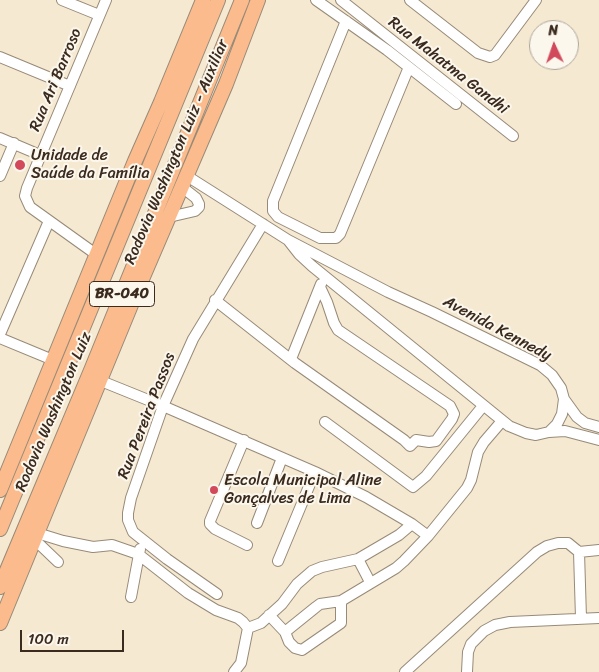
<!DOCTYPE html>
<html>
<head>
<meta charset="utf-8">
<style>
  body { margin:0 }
  #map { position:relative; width:599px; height:672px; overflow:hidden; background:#f5e9d2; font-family:Sriracha,sans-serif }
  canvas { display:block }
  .north { position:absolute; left:529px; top:20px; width:50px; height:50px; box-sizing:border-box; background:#fbf7ec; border:1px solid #aea59a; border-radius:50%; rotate:357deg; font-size:14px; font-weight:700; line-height:20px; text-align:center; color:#3b2a1e }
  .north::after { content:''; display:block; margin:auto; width:18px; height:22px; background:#d1495b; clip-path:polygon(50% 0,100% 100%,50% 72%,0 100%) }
  .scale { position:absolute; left:20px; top:630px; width:104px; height:22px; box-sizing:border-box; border:2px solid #3b2a1e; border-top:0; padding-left:6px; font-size:15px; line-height:18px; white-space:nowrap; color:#3b2a1e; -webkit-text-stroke:4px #fbf7ec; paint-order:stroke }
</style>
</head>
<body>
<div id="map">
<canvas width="599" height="672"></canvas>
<div class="north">N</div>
<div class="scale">100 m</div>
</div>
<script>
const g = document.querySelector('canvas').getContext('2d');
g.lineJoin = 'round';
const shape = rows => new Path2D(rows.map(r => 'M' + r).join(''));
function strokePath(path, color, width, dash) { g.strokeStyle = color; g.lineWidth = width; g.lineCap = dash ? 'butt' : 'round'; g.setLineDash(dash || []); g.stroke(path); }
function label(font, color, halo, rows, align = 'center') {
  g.font = font + ' Sriracha,sans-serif'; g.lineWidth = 4; g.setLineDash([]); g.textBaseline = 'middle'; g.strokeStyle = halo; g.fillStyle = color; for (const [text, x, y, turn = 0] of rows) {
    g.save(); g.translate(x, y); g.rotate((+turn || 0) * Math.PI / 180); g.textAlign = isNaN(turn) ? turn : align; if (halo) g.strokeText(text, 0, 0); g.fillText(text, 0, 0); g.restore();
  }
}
const minor = shape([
  [62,0,99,15],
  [316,0,387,50,456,104],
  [341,0,513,136],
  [410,0,478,53,490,57,495,55,536,0],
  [346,21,273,201,273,211,278,217,320,238,336,238,340,234,409,67],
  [0,57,70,86],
  [0,138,40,155],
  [0,176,14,143],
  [187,176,288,240,388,292,432,312,540,365,552,375,561,388,564,399,562,414,557,424,549,432,536,435,526,433,509,426,312,266,299,254,288,240],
  [169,217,195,211,199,207,199,204,196,198,182,187],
  [97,255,30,207,25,196,27,188,106,0],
  [215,300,295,363,404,440,410,446,416,440,429,442,436,441,452,419,454,414,450,406,338,330,334,323,327,302,320,287],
  [0,334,49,221],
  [0,338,53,360],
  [291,359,321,284],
  [101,381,163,406,315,472,366,497,412,524,428,536],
  [564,399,577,417,585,423,599,427],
  [325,422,413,487,426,476,483,406],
  [549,432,565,431,599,440],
  [244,440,210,521,210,524,215,529,247,545],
  [257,523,282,458],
  [37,533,63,541,93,547,112,545,138,554,188,593,216,610,238,618,243,622,248,628],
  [35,540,58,562],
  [579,552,599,550],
  [358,559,370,582],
  [278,561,315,472],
  [217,594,167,559,133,532,128,520,128,513,131,498,163,406,193,339,263,224],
  [131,597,140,549],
  [269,615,285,632,289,642,295,648,302,650,341,623,341,601],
  [248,628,261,623,282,604,297,584,312,571,322,567,358,559,399,535,412,524],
  [285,632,316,607,320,604,341,601,396,568,404,561,428,536,467,488,471,480,478,452,484,442,502,421],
  [234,672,241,663,248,628],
  [405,672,537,552,547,546,558,543,568,543,579,552,581,618],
  [467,672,468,652,471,644,484,631,495,625,510,622,599,618]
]);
const highway = shape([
  [0,490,135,161,161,102,203,0],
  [0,529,218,0],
  [0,587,92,368,242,0],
  [0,623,133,300,226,84,258,0]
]);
strokePath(minor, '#988a78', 12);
strokePath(highway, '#988a78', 16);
strokePath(minor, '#fff', 10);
strokePath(highway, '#fbbb8c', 14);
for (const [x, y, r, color] of [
  [20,165,6,"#d1495b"],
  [214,490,5,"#d1495b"]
]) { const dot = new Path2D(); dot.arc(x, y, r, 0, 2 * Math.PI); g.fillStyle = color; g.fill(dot); strokePath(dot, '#fbf7ec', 2); }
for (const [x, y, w] of [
  [122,294,65]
]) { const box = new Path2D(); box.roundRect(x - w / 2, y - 12.5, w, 25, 4); g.fillStyle = '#fbf7ec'; g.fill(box); strokePath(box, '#3b2a1e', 1); }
label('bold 15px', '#3b2a1e', null, [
  ["BR-040",122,294]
]);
label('16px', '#3b2a1e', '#fbf7ec', [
  ["Rua Mahatma Gandhi",448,66,38],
  ["Rua Ari Barroso",56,80,-67],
  ["Rodovia Washington Luiz - Auxiliar",177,152,-67],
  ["Avenida Kennedy",497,329,28],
  ["Rodovia Washington Luiz",54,412,-67],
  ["Rua Pereira Passos",147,416,-69]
]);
label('16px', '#3b2a1e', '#fbf7ec', [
  ["Unidade de",31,156],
  ["Saúde da Família",31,174],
  ["Escola Municipal Aline",224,481],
  ["Gonçalves de Lima",224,499]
], 'left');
</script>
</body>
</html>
